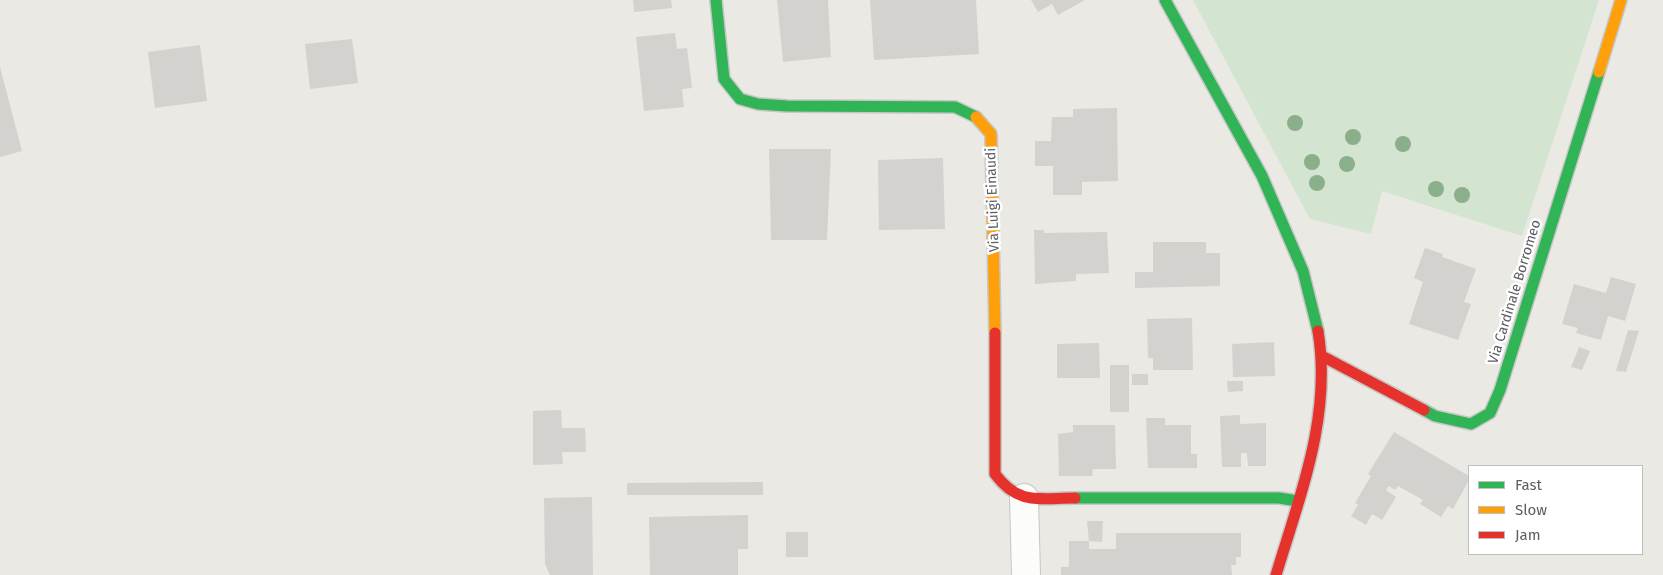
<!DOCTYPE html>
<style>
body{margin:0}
#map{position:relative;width:1663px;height:575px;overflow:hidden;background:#eae9e4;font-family:"Fira Sans",sans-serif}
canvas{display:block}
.legend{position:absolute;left:1468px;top:465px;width:175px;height:90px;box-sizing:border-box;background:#fff;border:1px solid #bdbec0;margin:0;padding:6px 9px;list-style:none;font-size:15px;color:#5a5d61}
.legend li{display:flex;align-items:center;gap:10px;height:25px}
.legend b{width:25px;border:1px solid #bdbec0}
</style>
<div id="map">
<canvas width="1663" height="575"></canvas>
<ul class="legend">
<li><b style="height:6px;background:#30b455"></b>Fast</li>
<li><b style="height:6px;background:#ff9f0a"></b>Slow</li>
<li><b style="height:6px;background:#e5322d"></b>Jam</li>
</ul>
</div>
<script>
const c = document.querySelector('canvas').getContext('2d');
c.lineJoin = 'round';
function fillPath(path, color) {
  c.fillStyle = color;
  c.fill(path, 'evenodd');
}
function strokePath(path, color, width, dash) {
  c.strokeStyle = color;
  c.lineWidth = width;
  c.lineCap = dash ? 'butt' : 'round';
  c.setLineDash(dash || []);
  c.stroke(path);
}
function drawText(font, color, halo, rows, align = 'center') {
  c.font = font + ' "Fira Sans",sans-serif';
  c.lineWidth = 5;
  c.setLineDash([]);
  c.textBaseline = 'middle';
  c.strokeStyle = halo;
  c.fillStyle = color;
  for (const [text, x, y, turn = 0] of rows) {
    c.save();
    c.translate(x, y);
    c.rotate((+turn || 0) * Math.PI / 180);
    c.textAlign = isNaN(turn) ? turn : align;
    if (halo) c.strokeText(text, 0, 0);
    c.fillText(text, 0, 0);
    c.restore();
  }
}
fillPath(new Path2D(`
 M1193,0H1599L1522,236L1382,191L1371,234L1310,219Z`), '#d3e5d1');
fillPath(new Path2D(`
 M633,0H671L672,8L634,12Z
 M777,0H828L831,57L783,62Z
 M870,0H976L979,54L874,60Z
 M1031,0H1085L1058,15L1052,4L1038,12Z
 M675,33L677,49L687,48L692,88L682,89L684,107L644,111L636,37Z
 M352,39L358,83L310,89L305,44Z
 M200,45L207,101L155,108L148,52Z
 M0,67L22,151L0,157Z
 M1117,108L1118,181L1082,182V195H1053V166H1035V141H1051L1052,117H1073V109Z
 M769,149H831L827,240H771Z
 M943,158L945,229L879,230L878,160Z
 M1034,230H1044V233L1107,232L1109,273L1076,274V281L1035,284Z
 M1153,242H1206V253H1220V286L1135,288V272H1153Z
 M1425,248L1443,254L1442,257L1476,269L1464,302L1471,304L1458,340L1409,324L1423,282L1414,278Z
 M1611,277L1636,284L1625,321L1608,316L1601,340L1576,333L1578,328L1562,324L1574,284L1606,293Z
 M1192,318L1193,370H1153V358H1148L1147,319Z
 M1628,330L1639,331L1626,372L1616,371Z
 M1274,342L1275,376L1233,377L1232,344Z
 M1099,343L1100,378H1057V344Z
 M1579,347L1590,351L1582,370L1571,367Z
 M1110,365H1129V412H1110Z
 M1132,374H1148V385H1132Z
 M1227,381H1243V391L1228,392Z
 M561,410L562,428H585L586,452H562L563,464L533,465V411Z
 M1240,415V424L1266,423V466H1248L1247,453H1241V467H1222L1220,416Z
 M1146,418H1165V425H1191V454H1197V468H1148Z
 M1073,425H1115L1116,469H1093L1092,476H1059L1058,434L1073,432Z
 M1394,432L1469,476V480L1453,509L1448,506L1441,517L1420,504L1423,500L1398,486L1395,490L1389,486L1386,490L1396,497L1382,520L1372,514L1366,525L1351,516L1358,505L1355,503L1371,476L1368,474Z
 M763,482V495H627V483Z
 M592,497L593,575H550L545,564L544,498Z
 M748,515V549H738V575H650L649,517Z
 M1087,521H1103L1102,542L1089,541Z
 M786,532H808V557H786Z
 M1116,533H1241V557H1236V565H1231L1232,575H1061V567H1069V541H1089V549H1116Z`), '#d3d2cf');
const street = new Path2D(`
 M1024,498L1026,575`);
const fast = new Path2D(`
 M716,0L724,79L740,99L758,104L787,106L955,107L976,117
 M1165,0L1262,176L1303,271L1318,331
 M1424,410L1435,416L1471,424L1490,413L1500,390L1599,72
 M1075,498H1279L1298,501`);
const slow = new Path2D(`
 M1599,72L1621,0
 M976,117L991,134L995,333`);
const jam = new Path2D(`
 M995,333V474C1019,506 1039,498 1075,498
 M1322,356L1424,410
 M1276,575C1300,495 1332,416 1318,331`);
strokePath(street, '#c6c7c6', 30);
strokePath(fast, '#c6c7c6', 14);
strokePath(slow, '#c6c7c6', 14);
strokePath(jam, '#c6c7c6', 14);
strokePath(street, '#fcfcfb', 28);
strokePath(fast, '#30b455', 11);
strokePath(slow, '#ff9f0a', 11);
strokePath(jam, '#e5322d', 11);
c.fillStyle = '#8aaf8a';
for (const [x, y] of [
 [1295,123],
 [1353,137],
 [1403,144],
 [1312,162],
 [1347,164],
 [1317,183],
 [1436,189],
 [1462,195]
]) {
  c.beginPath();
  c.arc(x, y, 8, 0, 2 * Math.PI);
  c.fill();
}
drawText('14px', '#5a5d61', '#fff', [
 ["Via Luigi Einaudi",993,200,-92],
 ["Via Cardinale Borromeo",1515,292,-73]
]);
</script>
